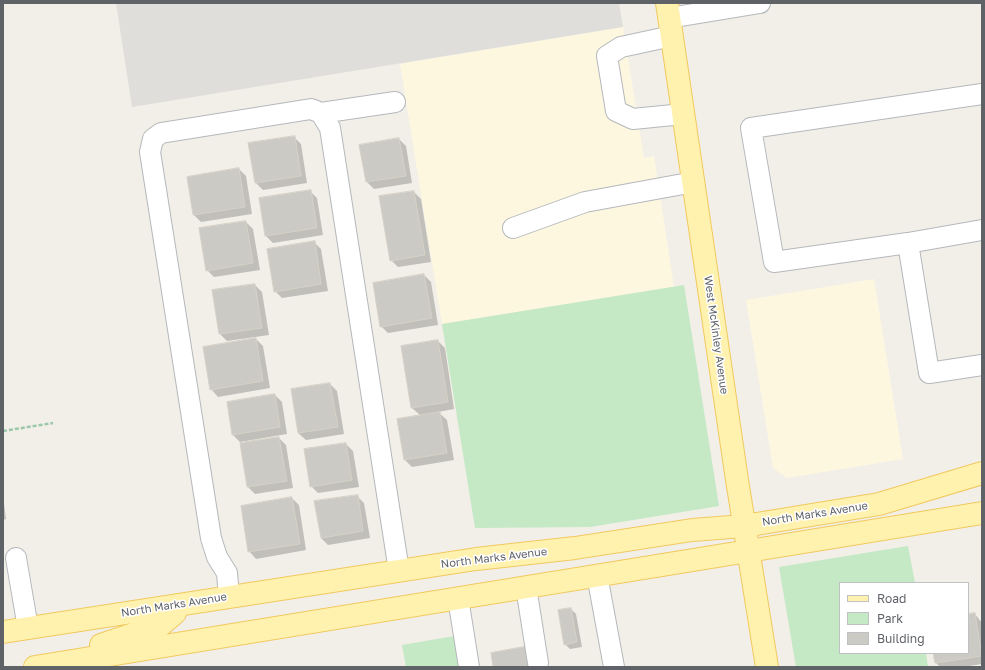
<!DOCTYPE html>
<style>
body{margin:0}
#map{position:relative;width:985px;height:670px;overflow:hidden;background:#f1efe8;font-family:"Golos Text",sans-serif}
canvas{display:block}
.frame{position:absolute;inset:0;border:4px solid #5f6368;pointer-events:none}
.legend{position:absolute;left:839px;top:582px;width:130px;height:72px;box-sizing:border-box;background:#fff;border:1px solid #bfc1c3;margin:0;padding:5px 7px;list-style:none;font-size:12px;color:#5f6368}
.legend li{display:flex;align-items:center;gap:8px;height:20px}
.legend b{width:20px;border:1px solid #bfc1c3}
</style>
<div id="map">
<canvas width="985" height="670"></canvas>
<div class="frame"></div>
<ul class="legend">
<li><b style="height:5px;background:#fff2af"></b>Road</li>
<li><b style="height:11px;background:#c5e8c5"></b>Park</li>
<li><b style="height:11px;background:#cccac5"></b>Building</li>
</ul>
</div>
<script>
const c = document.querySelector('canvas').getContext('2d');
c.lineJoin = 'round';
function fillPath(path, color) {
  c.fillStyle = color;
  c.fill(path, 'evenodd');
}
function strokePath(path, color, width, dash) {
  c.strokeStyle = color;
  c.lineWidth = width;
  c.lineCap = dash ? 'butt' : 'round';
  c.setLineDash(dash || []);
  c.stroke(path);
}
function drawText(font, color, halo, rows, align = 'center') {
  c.font = font + ' "Golos Text",sans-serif';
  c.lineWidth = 3;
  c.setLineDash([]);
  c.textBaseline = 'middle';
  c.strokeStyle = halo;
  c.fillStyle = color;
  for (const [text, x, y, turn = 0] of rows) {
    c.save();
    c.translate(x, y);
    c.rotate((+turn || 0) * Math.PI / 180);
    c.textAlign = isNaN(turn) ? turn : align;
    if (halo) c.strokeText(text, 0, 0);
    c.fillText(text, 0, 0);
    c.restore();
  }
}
fillPath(new Path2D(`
 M623,27L644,158L654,156L674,287L442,324L400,64Z
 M874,279L903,459L787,478L773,468L746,300Z`), '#fef7e0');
fillPath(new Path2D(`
 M116,3H619L623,27L132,107Z`), '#e0deda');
fillPath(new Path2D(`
 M684,285L719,506L590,527L475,528L442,324Z
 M908,546L915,583H840V653H926L928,667H796L779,567Z
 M472,633L478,667H406L402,645Z`), '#c5e8c5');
fillPath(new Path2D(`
 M294,137L301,144L307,183L263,190L256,183Z
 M399,139L406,146L412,183L374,189L367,182Z
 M239,169L246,176L252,214L201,222L194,215L188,177Z
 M310,191L317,198L323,235L273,243L266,236Z
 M414,192L421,199L431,262L398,267L391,260Z
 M246,222L253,229L260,270L214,277L207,270Z
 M314,242L321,249L328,291L282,298L275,291Z
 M424,275L431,282L438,325L388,333L381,326Z
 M255,285L262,292L269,335L227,341L220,334L213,291Z
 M256,339L263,346L270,388L218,397L211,389Z
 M438,341L445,348L454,409L438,412L447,420L454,460L412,467L405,460L399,420L421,416L412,408Z
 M330,384L337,391L344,434L306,440L298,433Z
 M275,395L282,402L287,434L240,442L233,435Z
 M279,438L286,445L293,488L255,494L248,487Z
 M346,444L353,451L359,487L318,493L311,486Z
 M3,496L6,519L3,520Z
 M357,496L364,503L370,538L328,545L321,538Z
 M292,498L299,505L306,550L256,559L249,551Z
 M571,609L576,614L582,647L570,649L565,644Z
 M975,614L982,623V664L963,667H940L936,663L934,653H968V615Z`), '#0003');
const building = new Path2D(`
 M295,136L301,176L255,183L248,143Z
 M399,138L406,176L366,182L359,145Z
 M239,168L245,207L193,215L187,177Z
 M311,190L317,228L265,236L259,198Z
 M414,191L425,255L390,261L379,196Z
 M246,221L253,263L206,271L199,228Z
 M315,241L321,284L274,292L267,249Z
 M424,274L432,318L380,327L373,283Z
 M255,284L262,328L219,334L212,290Z
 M256,338L263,381L210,390L203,347Z
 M438,340L448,402L411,408L401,346Z
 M330,383L338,427L298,433L291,389Z
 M275,394L280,427L232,435L227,402Z
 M440,412L447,453L404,460L397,419Z
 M279,437L287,481L247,487L240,443Z
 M346,443L352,480L310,487L304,449Z
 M358,495L363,531L321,538L314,501Z
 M292,497L300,544L248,552L241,506Z
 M571,608L577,642L564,645L558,610Z
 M975,613L982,656L935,663L933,653H968V614Z
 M529,646L535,667H493L491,653Z`);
fillPath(building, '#cccac5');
strokePath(building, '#d6d1c6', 1);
const minor = new Path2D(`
 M669,18L760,3
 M672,36L621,47L607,56L616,111L633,119L683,114
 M982,94L751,128L774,262L908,243L982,230
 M321,113L395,102
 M513,228L585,202L694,182
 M908,243L929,373L982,365
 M16,558L28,628
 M597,575L614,667
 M526,587L538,663
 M229,597L227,573L217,557L211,538L150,152L153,139L161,133L311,109L321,113L330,128L399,571
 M458,598L469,667`);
const major = new Path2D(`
 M667,3L737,480L767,667
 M3,632L476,559L575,548L692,530L744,526L879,504L982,473
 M101,645L161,625L175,613L177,605
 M35,667L982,513`);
strokePath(minor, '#b5b8bc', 22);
strokePath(major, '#f2c960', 24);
strokePath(new Path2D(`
 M3,431L53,423`), '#9cc7a9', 2.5, [4, 2]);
strokePath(minor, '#fff', 20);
strokePath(major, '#fff2af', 22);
drawText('11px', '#5f6368', '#fff', [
 ["West McKinley Avenue",716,335,82],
 ["North Marks Avenue",815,514,-9],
 ["North Marks Avenue",494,558,-7],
 ["North Marks Avenue",174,605,-9]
]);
</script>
